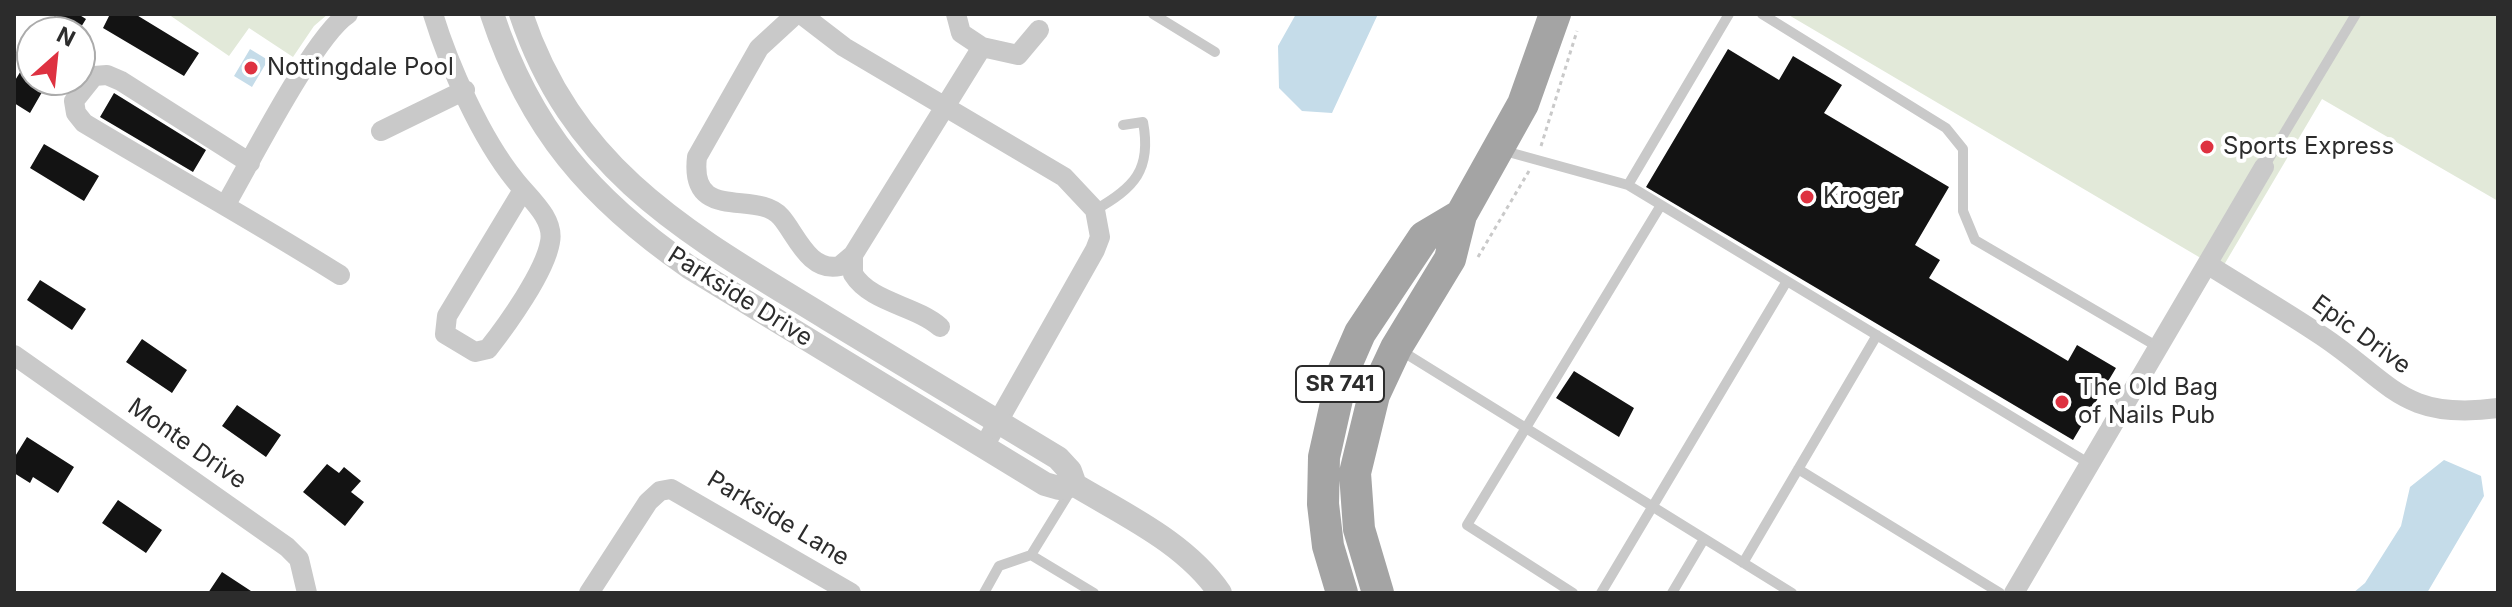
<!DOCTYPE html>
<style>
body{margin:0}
#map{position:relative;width:2512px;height:607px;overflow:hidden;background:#fff;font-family:Inter,sans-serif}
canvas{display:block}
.frame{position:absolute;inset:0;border:16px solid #2c2c2c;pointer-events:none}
.north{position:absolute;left:16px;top:16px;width:80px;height:80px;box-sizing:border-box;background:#fff;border:2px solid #ababab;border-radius:50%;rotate:27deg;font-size:22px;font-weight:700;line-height:32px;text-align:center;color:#2c2c2c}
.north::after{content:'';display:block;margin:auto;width:28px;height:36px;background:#de3241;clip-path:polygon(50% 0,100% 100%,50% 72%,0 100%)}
</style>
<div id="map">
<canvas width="2512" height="607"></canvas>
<div class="frame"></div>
<div class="north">N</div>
</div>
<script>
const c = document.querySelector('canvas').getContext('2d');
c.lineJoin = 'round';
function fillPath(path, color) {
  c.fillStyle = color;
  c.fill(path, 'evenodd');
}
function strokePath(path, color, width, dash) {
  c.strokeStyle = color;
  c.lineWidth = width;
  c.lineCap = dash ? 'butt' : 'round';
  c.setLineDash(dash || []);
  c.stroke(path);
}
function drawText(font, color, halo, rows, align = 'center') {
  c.font = font + ' Inter,sans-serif';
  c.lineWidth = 8;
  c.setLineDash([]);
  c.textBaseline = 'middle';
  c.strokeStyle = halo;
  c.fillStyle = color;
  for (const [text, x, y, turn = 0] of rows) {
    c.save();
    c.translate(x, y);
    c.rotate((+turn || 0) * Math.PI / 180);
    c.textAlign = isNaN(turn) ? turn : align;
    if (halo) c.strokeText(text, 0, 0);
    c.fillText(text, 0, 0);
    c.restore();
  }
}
fillPath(new Path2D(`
 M168,14H328L314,26L293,57L249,28L229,56Z
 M1787,14H2498V201L2322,99L2221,270Z`), '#e2e9d9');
fillPath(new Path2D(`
 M1296,14H1378L1332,113L1302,111L1279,88L1278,46Z
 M250,49L268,60L252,87L234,76Z
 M2444,460L2481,476L2484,496L2427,593H2353L2365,583L2401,526L2410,487Z`), '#c5dce9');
fillPath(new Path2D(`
 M56,14H78L86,19L78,32H45Z
 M110,14H135L199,53L184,76L103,28Z
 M1728,49L1779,80L1793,56L1842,85L1824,113L1949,187L1915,245L1940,260L1929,278L2068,361L2077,345L2116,368L2073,440L1646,187Z
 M32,53V80H49L30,113L14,103V82Z
 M114,93L206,150L193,172L100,117Z
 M44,144L99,176L84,201L30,168Z
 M40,280L86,309L72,330L27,300Z
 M142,339L187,370L172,393L126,362Z
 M1574,371L1634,408L1619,437L1556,398Z
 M237,405L281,435L266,457L222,426Z
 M27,437L74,467L58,493L33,477L30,483L14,473V458Z
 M327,464L339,473L344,467L361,481L351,492L364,502L345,526L303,492Z
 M118,500L162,530L146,553L102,523Z
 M222,572L254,593H208Z`), '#131313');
strokePath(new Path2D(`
 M1541,146L1577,31
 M1478,257L1529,171`), '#c9c9c9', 3, [4, 4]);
strokePath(new Path2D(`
 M1153,14L1215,52
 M1762,14L1946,128L1963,149V211L1975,240L2158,347
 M1501,150L1628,185L2090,464
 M2264,167L2356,14
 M1628,185L1729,14
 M1095,210C1134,188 1152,170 1143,122L1123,125
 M1400,350L1792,593
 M1798,469L2000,593
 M1031,555L1094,593
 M1743,563L1877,335
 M984,593L999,566L1031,555L1071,490
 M1573,593L1467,525L1661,205
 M1601,593L1787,281
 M1672,593L1704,539`), '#c9c9c9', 10);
strokePath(new Path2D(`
 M433,14C449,66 481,138 515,180C528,197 555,218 550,242C545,272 507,325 488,349L475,352L445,334L447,316L523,190
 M796,14L759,48L697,157C689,224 757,189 781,217C796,234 809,273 840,266L853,255
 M801,14L844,47L1064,177L1095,210L1100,237L1095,250L983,448
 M956,14L961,33L982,47L1018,55L1039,30
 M381,131L465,90
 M250,163L121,81L107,75L94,76L74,101L76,113L84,123C169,174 256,222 340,275
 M226,204C250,163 314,36 348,14
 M2207,264C2245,288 2285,311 2322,336C2391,382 2402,421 2498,408
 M940,327C915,305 871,303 853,274V255L982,47
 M14,355L287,547L299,559L307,593
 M589,593L648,502L660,491L671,489L851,593
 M2014,593L2264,167`), '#c9c9c9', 20);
strokePath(new Path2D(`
 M492,14C530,129 591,199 689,267L1045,484L1059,488L1075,485
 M521,14C575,175 693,236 828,319C905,365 981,412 1058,458L1070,471L1075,485C1125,515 1186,543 1220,593`), '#c9c9c9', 24);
strokePath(new Path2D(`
 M1342,593L1328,546L1323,504L1324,457L1343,372L1360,333L1424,237L1461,215
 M1378,593L1359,529L1355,473L1374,395L1396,348L1450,259L1461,215L1523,104L1555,14`), '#a4a4a4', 32);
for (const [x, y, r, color] of [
 [251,68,8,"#de3241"],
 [2207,147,8,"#de3241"],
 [1807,197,8,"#de3241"],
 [2062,402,8,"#de3241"]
]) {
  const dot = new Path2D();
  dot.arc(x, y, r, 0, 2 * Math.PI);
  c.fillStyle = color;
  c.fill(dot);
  strokePath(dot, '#fff', 3);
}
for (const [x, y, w] of [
 [1340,384,88]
]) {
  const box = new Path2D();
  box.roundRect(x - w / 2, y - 18, w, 36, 6);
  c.fillStyle = '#fff';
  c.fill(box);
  strokePath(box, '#2c2c2c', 2);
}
drawText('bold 22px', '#2c2c2c', null, [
 ["SR 741",1340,384]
]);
drawText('24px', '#2c2c2c', '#fff', [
 ["Nottingdale Pool",267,68],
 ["Sports Express",2223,147],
 ["Kroger",1823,197],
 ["The Old Bag",2078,388],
 ["of Nails Pub",2078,416]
], 'left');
drawText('24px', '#2c2c2c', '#fff', [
 ["Parkside Drive",740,297,32],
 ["Epic Drive",2361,335,36],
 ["Monte Drive",187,444,35],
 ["Parkside Lane",778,519,31]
]);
</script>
